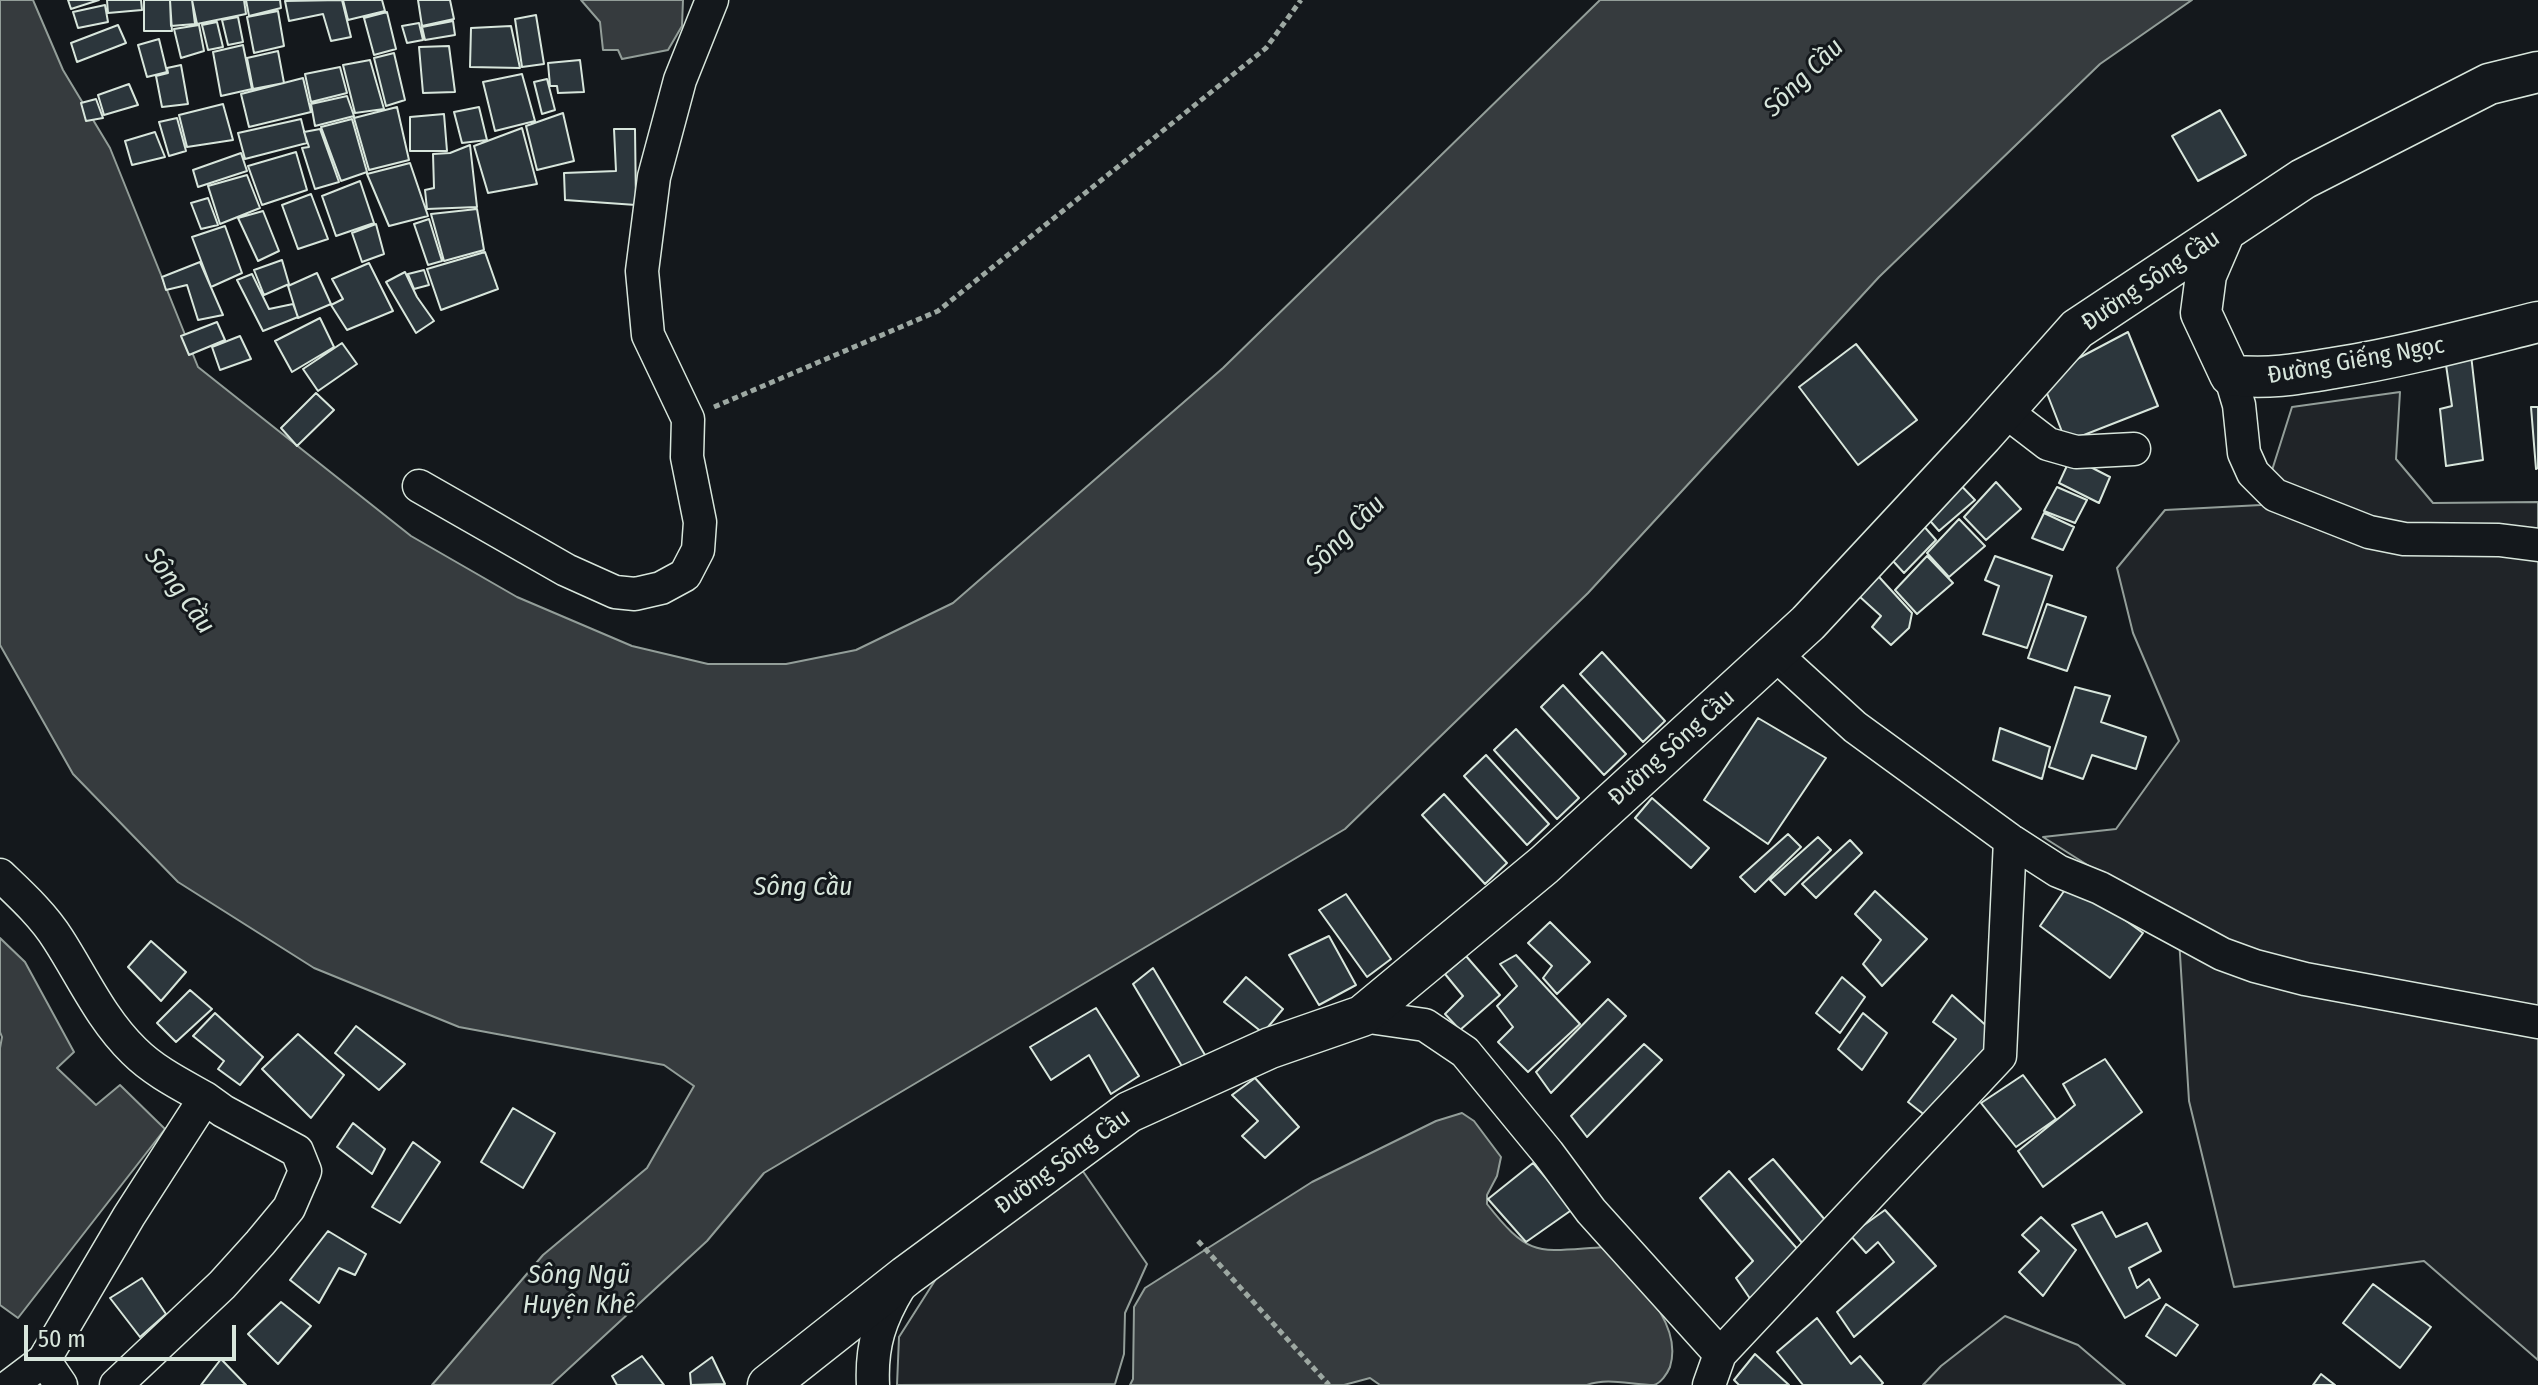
<!DOCTYPE html>
<meta charset="utf-8">
<style>
body{margin:0}
#map{position:relative;width:2538px;height:1385px;overflow:hidden;background:#14181c;font-family:"Fira Sans Condensed",sans-serif}
canvas{display:block}
.scale{position:absolute;left:24px;top:1325px;width:212px;height:36px;box-sizing:border-box;border:4px solid #d8e6dc;border-top:0;padding-left:10px;font-size:24px;line-height:28px;white-space:nowrap;color:#d8e6dc;-webkit-text-stroke:6px #14181c;paint-order:stroke}
</style>
<div id="map">
<canvas width="2538" height="1385"></canvas>
<div class="scale">50 m</div>
</div>
<script>
const c = document.querySelector('canvas').getContext('2d');
c.lineJoin = 'round';
function fillPath(path, color) {
  c.fillStyle = color;
  c.fill(path, 'evenodd');
}
function strokePath(path, color, width, dash) {
  c.strokeStyle = color;
  c.lineWidth = width;
  c.lineCap = dash ? 'butt' : 'round';
  c.setLineDash(dash || []);
  c.stroke(path);
}
function drawText(font, color, halo, rows, align = 'center') {
  c.font = font + ' "Fira Sans Condensed",sans-serif';
  c.lineWidth = 6;
  c.setLineDash([]);
  c.textBaseline = 'middle';
  c.strokeStyle = halo;
  c.fillStyle = color;
  for (const [text, x, y, turn = 0] of rows) {
    c.save();
    c.translate(x, y);
    c.rotate((+turn || 0) * Math.PI / 180);
    c.textAlign = isNaN(turn) ? turn : align;
    if (halo) c.strokeText(text, 0, 0);
    c.fillText(text, 0, 0);
    c.restore();
  }
}
const green = new Path2D(`
 M2400,392L2396,459L2433,503L2538,502V1360L2424,1261L2234,1287L2189,1101L2178,922L2043,837L2116,829L2179,741L2133,633L2117,568L2165,510L2261,505L2292,407Z
 M1080,1167L1147,1264L1125,1313L1124,1354L1115,1384L897,1385L899,1337L941,1271Z
 M2005,1316L2078,1345L2125,1385H1923L1941,1366Z`);
fillPath(green, '#202428');
strokePath(green, '#939e99', 2);
const water = new Path2D(`
 M0,0H33L63,70L110,148L198,367L411,536L517,597L632,646L708,664H786L856,650L953,603L1223,368L1600,0H2192L2100,64L1879,277L1588,593L1345,829L764,1173L707,1241L551,1385H432L543,1255L647,1168L694,1086L664,1065L459,1027L314,968L178,882L73,774L0,645Z
 M581,0H683L682,26L668,50L622,59L618,50H603L600,22Z
 M0,938L25,962L74,1052L57,1068L96,1105L120,1085L165,1129L18,1318L0,1305V1048L2,1037L0,1032Z
 M1462,1113L1474,1121L1501,1157L1497,1176L1487,1195V1204C1531,1260 1539,1251 1606,1247C1633,1279 1684,1321 1670,1367C1667,1374 1661,1383 1654,1385C1632,1385 1607,1377 1587,1385H1380L1370,1378L1344,1385H1130L1133,1379L1134,1307L1145,1288L1312,1182L1436,1121Z`);
fillPath(water, '#363b3e');
strokePath(water, '#939e99', 2);
const building = new Path2D(`
 M68,0H99L71,9Z
 M107,0H141L142,10L108,13Z
 M144,0H170L172,31H144Z
 M170,0H192L195,24L171,26Z
 M192,0H244L246,14L197,24Z
 M246,0H280L281,8L249,16Z
 M342,0L351,37L331,41L323,14L289,21L285,1Z
 M343,0H382L385,11L348,20Z
 M418,0H450L454,19L422,26Z
 M105,5L108,22L78,28L73,12Z
 M278,11L284,46L254,53L247,17Z
 M387,12L396,49L374,55L364,18Z
 M536,15L544,64L522,67L515,19Z
 M238,17L243,42L228,45L222,20Z
 M453,21L455,35L425,40L422,27Z
 M217,22L223,47L208,50L202,25Z
 M419,23L423,40L407,43L402,26Z
 M118,25L126,43L77,62L71,43Z
 M199,25L204,51L181,58L174,29Z
 M511,26L520,68L470,67L471,28Z
 M159,39L167,72L147,77L138,45Z
 M243,45L252,89L221,96L213,52Z
 M449,46L455,92L423,93L419,47Z
 M278,51L284,83L253,89L247,58Z
 M394,53L405,100L386,106L374,58Z
 M370,60L384,109L355,113L343,65Z
 M580,60L584,92L558,93L557,86H550L548,63Z
 M181,65L188,104L162,107L156,76L168,73L167,68Z
 M340,67L347,93L311,102L305,74Z
 M522,74L535,121L495,131L483,82Z
 M303,78L311,112L249,127L241,94Z
 M547,79L555,110L542,114L534,82Z
 M129,84L138,105L104,115L98,95Z
 M347,96L354,116L315,126L311,104Z
 M96,99L103,118L86,121L81,103Z
 M223,104L233,140L187,147L179,115Z
 M397,107L409,160L369,170L354,118Z
 M479,107L487,140L462,143L454,112Z
 M2220,110L2246,155L2198,181L2172,136Z
 M563,113L574,161L537,170L526,126Z
 M444,114L447,151H410V117Z
 M177,118L186,151L169,156L159,122Z
 M301,119L307,143L245,159L238,133Z
 M352,119L367,172L341,181L321,127Z
 M522,128L537,184L488,193L474,146Z
 M320,129L339,182L315,189L302,148L309,147L304,132Z
 M614,129H635L636,205L565,200L564,173L616,171Z
 M155,132L165,157L132,165L125,141Z
 M470,145L477,207L427,209L425,190L434,188L433,154L450,153Z
 M296,152L307,190L262,205L248,166Z
 M241,153L247,171L198,187L193,170Z
 M410,163L428,216L389,226L367,174Z
 M247,175L260,208L220,224L208,186Z
 M360,181L374,223L336,236L322,196Z
 M311,194L328,239L298,249L282,205Z
 M208,198L218,225L201,229L191,203Z
 M477,209L484,250L444,261L431,214Z
 M263,211L279,251L258,261L238,218Z
 M429,219L442,261L428,265L414,224Z
 M376,224L384,254L362,262L352,233Z
 M225,226L242,273L211,287L192,237Z
 M485,252L498,289L441,310L427,269Z
 M282,260L289,284L264,295L254,270Z
 M200,262L223,315L198,320L187,285L166,290L162,277Z
 M369,263L393,311L347,330L331,305L343,299L332,279Z
 M424,270L429,285L414,289L408,274Z
 M405,272L417,297L434,321L416,333L386,282Z
 M317,273L331,304L298,318L288,286Z
 M252,274L269,309L293,304L298,317L263,331L237,280Z
 M320,318L334,347L292,372L275,341Z
 M217,322L225,340L189,355L181,336Z
 M2128,332L2158,406L2066,442L2041,378Z
 M240,336L251,359L220,370L212,347Z
 M342,343L357,364L318,391L303,369Z
 M1856,344L1917,420L1858,465L1799,387Z
 M2470,346L2483,460L2446,466L2440,409L2452,406L2444,351Z
 M316,393L334,410L297,446L281,428Z
 M2531,407H2538V468L2536,469Z
 M2071,457L2110,477L2099,503L2059,483Z
 M1949,473L1975,500L1939,531L1917,506Z
 M1996,482L2021,509L1986,540L1964,517Z
 M2057,487L2087,500L2075,523L2044,511Z
 M2044,513L2074,527L2063,550L2032,538Z
 M1914,515L1936,540L1904,573L1882,549Z
 M1959,519L1985,546L1949,577L1927,553Z
 M1927,556L1953,583L1917,614L1895,590Z
 M1995,556L2052,576L2027,648L1983,634L1999,586L1985,580Z
 M1869,566L1912,613L1909,628L1891,645L1872,627L1881,616L1849,587Z
 M2047,604L2086,617L2067,671L2028,658Z
 M1602,652L1665,721L1643,742L1580,674Z
 M1563,685L1626,754L1604,775L1541,707Z
 M2075,687L2110,696L2101,722L2146,737L2136,769L2092,755L2083,779L2049,767Z
 M1758,718L1826,758L1768,844L1704,800Z
 M2000,728L2050,747L2042,779L1993,760Z
 M1516,729L1579,798L1557,819L1494,750Z
 M1486,755L1549,824L1527,845L1464,776Z
 M1444,794L1507,863L1485,884L1422,815Z
 M1652,798L1709,848L1691,868L1635,818Z
 M1788,834L1801,847L1755,892L1740,877Z
 M1818,837L1831,850L1785,895L1770,880Z
 M1850,840L1862,853L1816,898L1802,884Z
 M2071,881L2143,933L2110,978L2040,926Z
 M1875,891L1927,939L1882,986L1863,964L1881,940L1855,914Z
 M1346,894L1391,959L1367,977L1319,910Z
 M1550,922L1590,962L1557,994L1543,978L1552,966L1528,943Z
 M1329,936L1356,985L1319,1005L1289,955Z
 M151,941L186,972L161,1001L128,967Z
 M1516,955L1580,1024L1528,1072L1498,1042L1513,1027L1497,1006L1517,986L1500,964Z
 M1466,956L1500,995L1460,1030L1445,1014L1463,996L1445,974Z
 M1153,968L1205,1055L1183,1068L1133,984Z
 M1246,977L1283,1009L1263,1033L1224,1002Z
 M1842,977L1865,997L1840,1033L1816,1013Z
 M190,990L212,1009L176,1042L157,1023Z
 M1952,995L2000,1038L1931,1120L1908,1102L1956,1039L1933,1022Z
 M1608,999L1626,1016L1551,1093L1536,1072Z
 M1096,1008L1139,1076L1111,1094L1089,1055L1051,1080L1030,1047Z
 M215,1013L263,1057L240,1085L218,1069L224,1061L193,1036Z
 M1863,1013L1887,1033L1862,1070L1838,1049Z
 M356,1026L405,1064L379,1090L335,1053Z
 M298,1034L344,1075L311,1118L262,1069Z
 M1644,1044L1662,1060L1587,1137L1571,1116Z
 M2105,1059L2142,1112L2043,1187L2018,1151L2075,1105L2063,1084Z
 M2023,1075L2056,1119L2016,1147L1981,1103Z
 M1255,1078L1299,1127L1265,1158L1242,1136L1258,1121L1232,1095Z
 M513,1108L555,1133L523,1188L481,1162Z
 M353,1123L385,1149L372,1174L337,1147Z
 M413,1142L440,1162L400,1223L372,1207Z
 M1773,1159L1826,1221L1803,1244L1749,1179Z
 M1533,1163L1573,1209L1526,1242L1488,1199Z
 M1729,1171L1800,1252L1751,1300L1736,1278L1753,1261L1700,1198Z
 M1885,1210L1936,1266L1854,1337L1837,1312L1894,1262L1878,1242L1866,1253L1850,1235Z
 M2102,1212L2116,1237L2147,1223L2161,1251L2129,1268L2137,1288L2149,1279L2160,1298L2125,1318L2072,1225Z
 M2041,1217L2076,1250L2043,1296L2019,1272L2039,1251L2022,1235Z
 M328,1231L366,1254L355,1275L339,1268L319,1303L290,1280Z
 M142,1278L166,1314L140,1337L110,1298Z
 M2373,1284L2431,1327L2400,1368L2343,1323Z
 M281,1302L311,1326L278,1364L248,1334Z
 M2166,1304L2198,1325L2176,1356L2146,1336Z
 M1817,1318L1851,1364L1860,1356L1883,1383L1881,1385H1803L1777,1352Z
 M1755,1354L1789,1385H1739L1734,1380Z
 M642,1356L664,1385H617L612,1376Z
 M712,1357L725,1384L691,1385L690,1373Z
 M221,1359L246,1385H201Z
 M2321,1374L2335,1385H2313Z`);
fillPath(building, '#2c363c');
strokePath(building, '#d8e6dc', 2);
const minor = new Path2D(`
 M2230,375L2239,405L2244,453L2253,473L2275,495L2369,532L2404,539L2499,540L2538,545
 M2005,411L2048,444L2076,452L2134,449
 M419,486L566,570L615,592L635,594L661,588L685,575L698,550L700,522L687,457L688,419L648,335L642,271L654,177L680,80L712,0
 M1775,654L1855,727L2010,840L2058,871L2100,888L2222,954L2255,966L2305,979L2538,1022
 M0,875C21,895 43,915 58,939C82,976 101,1019 134,1051C154,1071 180,1084 205,1098L129,1216L44,1360L61,1385
 M1362,1016L1425,1025L1465,1052L1548,1153L1591,1211L1720,1354L1709,1385
 M1720,1354L2000,1056L2010,840
 M11,1385L44,1360
 M116,1385L222,1285L260,1243L289,1208L305,1171L297,1151L223,1111L205,1098
 M873,1385C871,1345 880,1319 900,1286`);
const major = new Path2D(`
 M2225,231L2206,275L2201,313L2230,375C2266,380 2299,374 2334,368C2403,357 2470,339 2538,322
 M768,1385L906,1276L1129,1112L1270,1048L1362,1016L1544,865L1808,623L1982,436L2077,329L2303,179L2489,84L2538,72`);
strokePath(minor, '#d8e6dc', 35);
strokePath(major, '#d8e6dc', 43);
strokePath(new Path2D(`
 M714,407L938,311L1266,48L1301,0
 M1198,1241L1329,1385`), '#9da8a2', 5, [6, 4]);
strokePath(minor, '#14181c', 32);
strokePath(major, '#14181c', 40);
drawText('24px', '#d8e6dc', '#14181c', [
 ["Đường Sông Cầu",2151,281,-34],
 ["Đường Giếng Ngọc",2356,361,-10],
 ["Đường Sông Cầu",1672,748,-42],
 ["Đường Sông Cầu",1063,1162,-36]
]);
drawText('italic 26px', '#d8e6dc', '#14181c', [
 ["Sông Cầu",1804,78,-44],
 ["Sông Cầu",1346,535,-45],
 ["Sông Cầu",179,591,54],
 ["Sông Cầu",803,888],
 ["Sông Ngũ",579,1276],
 ["Huyện Khê",579,1306]
]);
</script>
